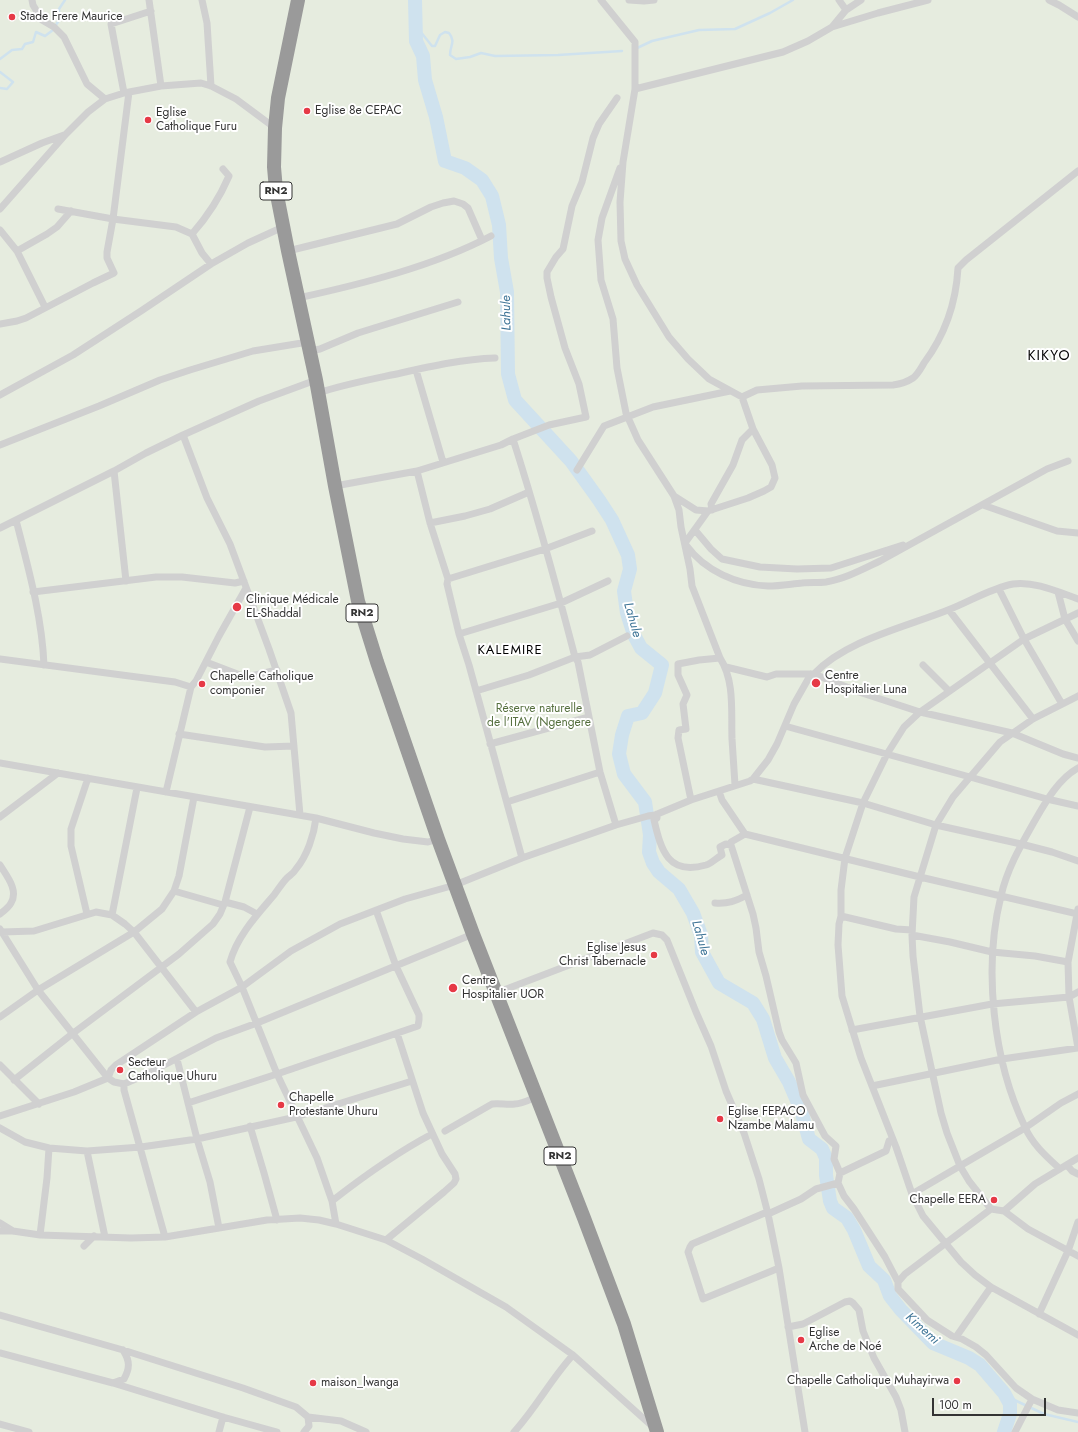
<!DOCTYPE html>
<meta charset="utf-8">
<style>
body{margin:0}
#map{position:relative;width:1078px;height:1432px;overflow:hidden;background:#fff;font-family:Jost,sans-serif}
canvas{display:block}
.scale{position:absolute;left:932px;top:1398px;width:114px;height:18px;box-sizing:border-box;border:2px solid #333;border-top:0;padding-left:5px;font-size:12px;line-height:14px;white-space:nowrap;color:#333;-webkit-text-stroke:3px #fff;paint-order:stroke}
</style>
<div id="map">
<canvas width="1078" height="1432"></canvas>
<div class="scale">100 m</div>
</div>
<script>
const c = document.querySelector('canvas').getContext('2d');
c.lineJoin = 'round';
function fillPath(path, color) {
  c.fillStyle = color;
  c.fill(path, 'evenodd');
}
function strokePath(path, color, width, dash) {
  c.strokeStyle = color;
  c.lineWidth = width;
  c.lineCap = dash ? 'butt' : 'round';
  c.setLineDash(dash || []);
  c.stroke(path);
}
function drawText(font, color, halo, rows, align = 'center') {
  c.font = font + ' Jost,sans-serif';
  c.lineWidth = 4;
  c.setLineDash([]);
  c.textBaseline = 'middle';
  c.strokeStyle = halo;
  c.fillStyle = color;
  for (const [text, x, y, turn = 0] of rows) {
    c.save();
    c.translate(x, y);
    c.rotate((+turn || 0) * Math.PI / 180);
    c.textAlign = isNaN(turn) ? turn : align;
    if (halo) c.strokeText(text, 0, 0);
    c.fillText(text, 0, 0);
    c.restore();
  }
}
fillPath(new Path2D(`
 M0,0H1078V1432H0Z`), '#e6ecdf');
strokePath(new Path2D(`
 M416,29L420,31L432,46H435L440,35L445,32L449,33C456,42 450,45 450,55L456,59L470,57L481,53L495,56L558,55L622,51
 M635,49L652,41L699,30L735,29L770,13L793,0
 M0,59L12,50L22,49L25,44L33,42L36,32L45,36L53,30L59,20V9L65,0
 M0,72L13,82L7,89L0,88
 M1006,1396L1044,1414L1078,1422`), '#cfe2ee', 2.5);
strokePath(new Path2D(`
 M415,0L416,41L423,56L425,80L436,117L445,161L465,168L482,180L492,196L499,225L501,258L507,292L508,374L515,400L571,461L599,500L612,520L628,555L630,569L624,591L627,613L634,635L641,648L662,665L655,693L642,713L628,716L622,735L619,754L624,774L645,802L650,835L649,852L653,863L659,872L679,889L693,913L701,935L702,952L719,983L753,1003L763,1019L775,1058L789,1082L801,1110L809,1139L822,1149L826,1158V1175L830,1201L833,1208L847,1218L854,1230L869,1266L884,1280L890,1296L901,1310L933,1343L969,1358L980,1365L1004,1393L1010,1404V1414L1004,1432`), '#cfe2ee', 14);
strokePath(new Path2D(`
 M32,0L33,5L42,20L54,27L64,37L87,84L105,99
 M149,0L161,86
 M202,0L207,23L211,86
 M601,0L635,42V89L623,162L620,202L621,241L625,259L637,285L669,337L688,359L709,379L742,397L757,390L802,386L893,385C901,384 907,382 913,378C918,374 921,368 924,363C945,335 956,303 958,268L966,260L1078,171
 M629,0L644,1L654,0
 M839,0L846,10
 M1049,0L1059,5L1078,17
 M832,27L846,10L861,0
 M635,89L783,52L808,41L832,27L878,13L928,0
 M124,93L111,24L151,11
 M0,162L42,143L64,135
 M620,168L602,218L598,240L601,280L613,319L617,368L626,413L638,440L674,496L679,510L681,527L690,569L692,586L720,658C735,681 731,713 732,739C733,755 734,770 735,785
 M0,209L66,134L88,112L105,99L124,93L161,86L201,83L211,86L236,99L275,128
 M58,209L113,219L176,227L192,234L202,253L211,264
 M0,230L17,251L45,307
 M192,234C207,217 220,197 229,176L223,169
 M17,251L47,234L57,227L71,211
 M288,251L397,224L431,207L443,203L454,201L463,204L468,208L482,240
 M298,298C362,284 434,266 491,236
 M0,324L17,321L26,318L93,283L114,273L107,258V252L113,219L129,92
 M310,351L320,349L358,333L458,302
 M416,370L443,462
 M318,393C345,384 373,379 401,373C432,366 463,359 495,358
 M0,395L73,355L141,311L211,264L248,243L283,227
 M183,435L207,498L230,544L269,649L291,713L300,815
 M513,439L549,425L586,417L579,384L565,348L551,297L547,278V272L556,257L563,249L572,206L582,182L593,138L599,124L617,98
 M0,445L99,406L160,380L190,370L253,351L308,342
 M577,470L604,426L653,407L730,391
 M114,471L126,581
 M417,471L430,523L448,579L447,584L459,634L469,665L522,858
 M335,486L417,471L501,445L513,439C536,511 556,584 575,657L578,662L600,772L616,825
 M674,496L696,510L708,511L748,498L764,491L771,487L775,478L772,465L753,429L742,397
 M983,505L1057,531L1078,533
 M712,510L711,504L733,465L742,440L753,429
 M16,520C28,567 42,616 44,665
 M430,523L465,516L490,509L529,492
 M0,528L114,471L146,453L183,435L259,401L316,380
 M695,530L711,549L722,559L760,567L797,569L831,568L903,545
 M685,543L708,511
 M686,545C705,571 737,585 768,586C779,586 791,584 802,583C810,582 818,583 826,582C845,579 863,569 880,561L1047,469L1068,461
 M448,579L545,549L592,531
 M999,589L1024,639L1062,704
 M33,592L156,577H182L235,583L244,581
 M1058,592L1065,619L1078,641
 M949,610L1033,719
 M1078,613L1024,639L920,712L904,727L887,754L863,803L845,858L841,890V916L839,924L838,945L842,996L861,1058L896,1147L912,1194L923,1216L961,1262L975,1275L991,1287L1078,1335
 M459,634L561,603L608,581
 M0,659L175,682L191,687
 M206,662L240,675L251,676L277,670
 M923,665L949,691
 M726,667L767,677L776,674H814L859,692L920,712L1012,733L1063,754L1078,758
 M814,674C846,640 906,627 948,610C969,602 991,588 1013,584C1035,581 1058,592 1078,599
 M476,691L529,675L575,657L590,655L627,636
 M785,726L970,777L1047,799L1078,806
 M179,734L265,747L294,746
 M490,744L589,717
 M0,763L316,818L374,833L403,839L428,842L438,839
 M753,779L863,803L936,825L1021,844L1052,852L1078,861
 M719,791L722,800L745,834L920,877L1078,914
 M166,792L191,687L196,681L219,636L246,588
 M691,800L678,738L679,730L686,729L683,704L687,695L678,675V664L699,660L720,658
 M507,802L600,772
 M657,814V818L654,820C661,850 668,876 706,865C712,863 716,858 722,855L720,847L726,844L731,845V842L745,834
 M0,817L58,773
 M316,818C314,835 307,856 296,869C294,873 290,875 287,878C282,883 278,890 274,895C257,915 237,936 230,962L242,987L277,1074L317,1158L332,1201L336,1224
 M731,845L753,914L756,928L759,952L766,976L779,1032L782,1040L796,1063L803,1095L825,1136L836,1146L834,1159L840,1173L838,1183L844,1196L854,1209L885,1257L898,1282V1289L927,1320L952,1336L962,1339L976,1347L986,1355L1016,1388L1032,1399L1058,1410L1078,1413
 M0,865C6,875 19,890 11,903C9,907 4,911 0,914
 M174,891L223,905
 M225,902L244,907L257,914
 M715,903C728,904 736,901 747,895
 M1078,909L1068,962L1069,997L1078,1048
 M87,914L71,846V829L88,778
 M112,915L137,788
 M841,916L896,929L912,930
 M0,929L38,990L108,1078L114,1082L124,1084V1090L165,1237
 M2,932L34,931L96,912L112,915L125,924L134,932L196,1012
 M912,935L950,942L992,952L1035,956L1068,962
 M496,993L653,933L662,935L667,940L696,1012L711,1046L726,1091L744,1133L759,1179L768,1214L779,1268L805,1432
 M0,1017L38,990L134,932L162,909L174,891L179,876L194,797
 M852,1030L992,1004L1069,997L1078,992
 M177,1059L197,1139L210,1182L219,1228
 M0,1065L39,1104
 M14,1080L72,1034L179,954L213,924L220,914L225,902L250,807
 M124,1084L147,1074L216,1038L257,1023L473,934
 M872,1086L1002,1059L1078,1048
 M188,1103L277,1074L418,1026L419,1020V1015L396,966L376,910
 M0,1116L74,1092L108,1078L111,1070L116,1065L196,1012L242,987L291,951L340,924L405,899L455,885L522,858L616,825L648,816L655,815L691,800L750,781L753,779L768,760L777,744L794,704L811,674
 M250,1126L264,1173L277,1220
 M0,1128L25,1142L49,1148L87,1151L141,1147L197,1139L296,1117L412,1081
 M445,1131L492,1104C500,1103 507,1105 515,1104C522,1104 529,1100 536,1097
 M87,1151L105,1237
 M1067,1165L1072,1171L1078,1174
 M1060,1169C1047,1157 1032,1144 1025,1127C993,1061 983,968 1001,896C1007,869 1021,845 1034,822C1045,803 1058,779 1078,768
 M840,1173L886,1151L889,1141L893,1140
 M912,1194L1025,1128L1061,1103L1078,1094
 M332,1201C364,1176 396,1153 432,1134
 M991,1209L969,1181L960,1166L947,1133L941,1113L920,1016L913,956L912,935L914,897L936,825L953,797L1000,742L1033,719L1078,696
 M1004,1211L1035,1184L1078,1158
 M767,1212L692,1244L690,1247L688,1252L703,1299L779,1268
 M768,1214L801,1199L816,1189L838,1183
 M0,1223L13,1231
 M0,1231H13L40,1235L131,1238L165,1237L267,1220L300,1218L319,1220L336,1224L386,1240L422,1259L506,1307L573,1355L653,1427
 M40,1235L47,1178L49,1148
 M386,1240L444,1192L454,1183L456,1179L455,1174L442,1154L423,1113L397,1033
 M84,1246L94,1236
 M898,1282L905,1274L991,1209L1004,1211L1028,1229L1078,1256
 M1039,1314L1068,1251L1078,1222
 M0,1315L123,1350L243,1388L296,1407L308,1417L309,1426L304,1432
 M788,1327L803,1324L845,1302L850,1301L853,1303L859,1310L863,1331L874,1358L896,1397L901,1410L905,1432
 M956,1337L991,1287
 M0,1353L113,1383L223,1417L277,1432
 M113,1383L124,1379C130,1368 130,1361 123,1350
 M308,1417L341,1421L366,1432
 M0,1424L29,1432
 M219,1432L223,1417
 M514,1432C536,1408 551,1379 573,1355
 M1015,1432L1032,1399`), '#d0d0d0', 7);
strokePath(new Path2D(`
 M298,0L278,98L275,128L274,167L276,190L288,251L316,380L335,486L358,601L377,662L438,839L473,934L584,1218L624,1324L657,1432`), '#9a9a9a', 14);
for (const [x, y, r, color] of [
 [12,17,4,"#e63946"],
 [307,111,4,"#e63946"],
 [148,120,4,"#e63946"],
 [237,607,5,"#e63946"],
 [816,683,5,"#e63946"],
 [202,684,4,"#e63946"],
 [654,955,4,"#e63946"],
 [453,988,5,"#e63946"],
 [120,1070,4,"#e63946"],
 [281,1105,4,"#e63946"],
 [720,1119,4,"#e63946"],
 [994,1200,4,"#e63946"],
 [801,1340,4,"#e63946"],
 [957,1381,4,"#e63946"],
 [313,1383,4,"#e63946"]
]) {
  const dot = new Path2D();
  dot.arc(x, y, r, 0, 2 * Math.PI);
  c.fillStyle = color;
  c.fill(dot);
  strokePath(dot, '#fff', 1.5);
}
for (const [x, y, w] of [
 [276,191,32],
 [362,613,32],
 [560,1156,32]
]) {
  const box = new Path2D();
  box.roundRect(x - w / 2, y - 9, w, 18, 3);
  c.fillStyle = '#fff';
  c.fill(box);
  strokePath(box, '#333', 1);
}
drawText('bold 11px', '#333', null, [
 ["RN2",276,191],
 ["RN2",362,613],
 ["RN2",560,1156]
]);
drawText('12px', '#333', '#fff', [
 ["Stade Frere Maurice",20,17],
 ["Eglise 8e CEPAC",315,111],
 ["Eglise",156,113],
 ["Catholique Furu",156,127],
 ["Clinique Médicale",246,600],
 ["EL-Shaddal",246,614],
 ["Centre",825,676],
 ["Hospitalier Luna",825,690],
 ["Chapelle Catholique",210,677],
 ["componier",210,691],
 ["Eglise Jesus",646,948,"right"],
 ["Christ Tabernacle",646,962,"right"],
 ["Centre",462,981],
 ["Hospitalier UOR",462,995],
 ["Secteur",128,1063],
 ["Catholique Uhuru",128,1077],
 ["Chapelle",289,1098],
 ["Protestante Uhuru",289,1112],
 ["Eglise FEPACO",728,1112],
 ["Nzambe Malamu",728,1126],
 ["Chapelle EERA",986,1200,"right"],
 ["Eglise",809,1333],
 ["Arche de Noé",809,1347],
 ["Chapelle Catholique Muhayirwa",949,1381,"right"],
 ["maison_lwanga",321,1383]
], 'left');
drawText('12px', '#56703f', '#fff', [
 ["Réserve naturelle",539,709],
 ["de l'ITAV (Ngengere",539,723]
]);
drawText('italic 13px', '#3f7597', '#fff', [
 ["Lahule",507,313,-91],
 ["Lahule",632,620,74],
 ["Lahule",700,938,74],
 ["Kimemi",922,1329,42]
]);
c.letterSpacing = '1px';
drawText('13px', '#000', '#fff', [
 ["KALEMIRE",510,651]
]);
c.letterSpacing = '0px';
c.letterSpacing = '1px';
drawText('14px', '#000', '#fff', [
 ["KIKYO",1049,357]
]);
c.letterSpacing = '0px';
</script>
